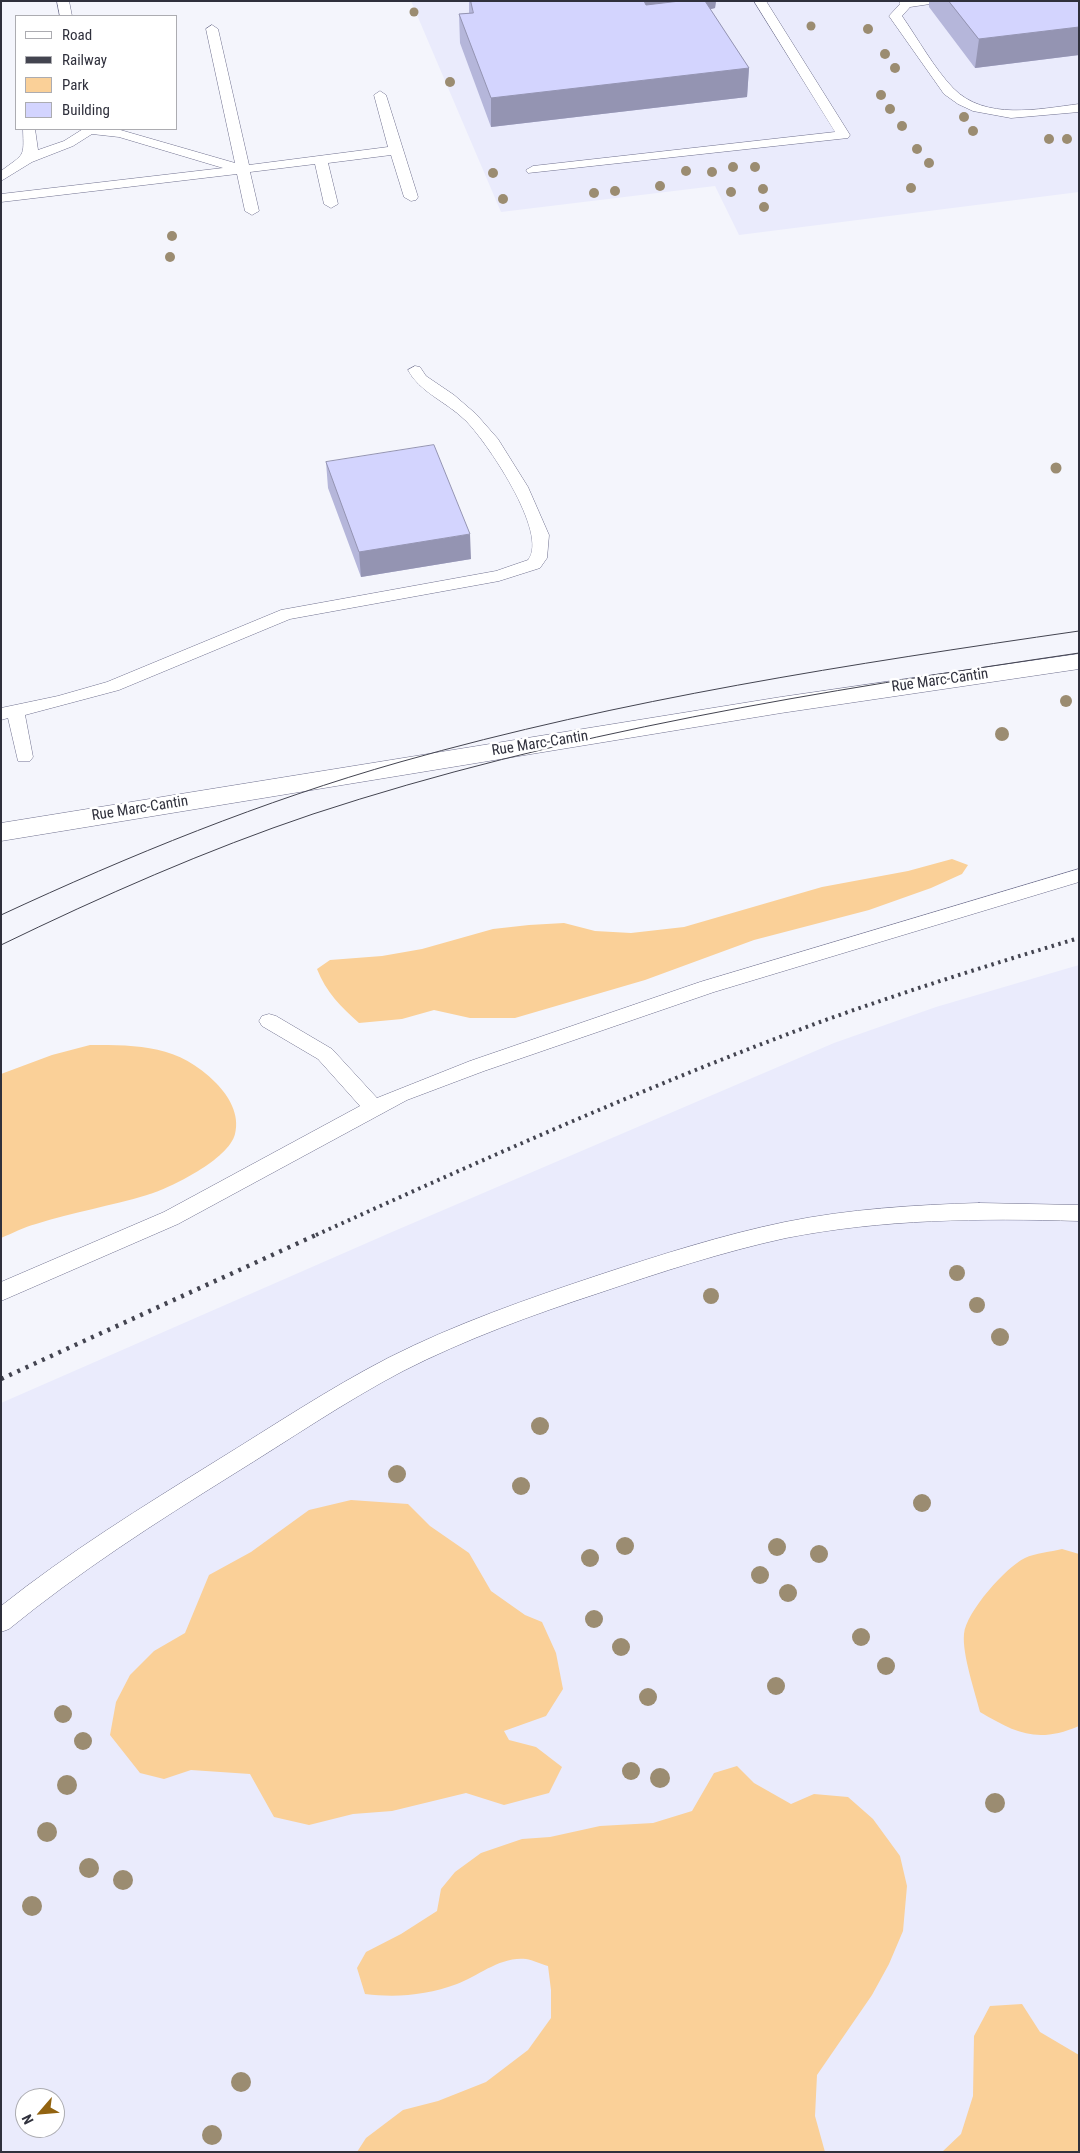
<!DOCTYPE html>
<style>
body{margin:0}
#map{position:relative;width:1080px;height:2153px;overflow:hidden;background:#f4f5fc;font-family:"Roboto Condensed",sans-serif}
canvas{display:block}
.frame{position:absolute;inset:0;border:2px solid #2f303c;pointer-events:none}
.legend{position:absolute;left:15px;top:15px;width:162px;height:115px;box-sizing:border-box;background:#fff;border:1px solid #acacb1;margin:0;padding:6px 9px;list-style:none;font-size:15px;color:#2f303c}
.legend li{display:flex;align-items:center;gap:10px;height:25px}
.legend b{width:25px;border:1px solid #acacb1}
.north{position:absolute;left:15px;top:2088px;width:50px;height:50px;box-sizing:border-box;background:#fff;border:1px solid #acacb1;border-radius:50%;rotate:243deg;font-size:14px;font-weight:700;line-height:20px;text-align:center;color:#2f303c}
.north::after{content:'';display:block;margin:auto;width:18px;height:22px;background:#926310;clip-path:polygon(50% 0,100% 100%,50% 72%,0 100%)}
</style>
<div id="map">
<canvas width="1080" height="2153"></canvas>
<div class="frame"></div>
<ul class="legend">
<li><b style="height:6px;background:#fff"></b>Road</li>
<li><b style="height:6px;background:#434450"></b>Railway</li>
<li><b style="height:14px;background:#fad098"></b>Park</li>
<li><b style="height:14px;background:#d3d4fe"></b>Building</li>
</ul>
<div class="north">N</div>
</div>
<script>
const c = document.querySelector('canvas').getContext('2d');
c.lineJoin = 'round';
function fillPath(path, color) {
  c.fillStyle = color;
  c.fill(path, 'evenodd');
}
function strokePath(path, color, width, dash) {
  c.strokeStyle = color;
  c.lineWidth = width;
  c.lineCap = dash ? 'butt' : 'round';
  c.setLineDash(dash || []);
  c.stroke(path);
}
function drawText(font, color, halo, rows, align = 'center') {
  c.font = font + ' "Roboto Condensed",sans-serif';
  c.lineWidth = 5;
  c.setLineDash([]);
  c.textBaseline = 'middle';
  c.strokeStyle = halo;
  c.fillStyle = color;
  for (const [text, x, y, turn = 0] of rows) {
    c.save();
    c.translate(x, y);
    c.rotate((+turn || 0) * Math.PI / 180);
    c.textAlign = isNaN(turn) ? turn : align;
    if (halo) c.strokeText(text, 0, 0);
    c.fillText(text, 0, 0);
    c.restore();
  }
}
fillPath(new Path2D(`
 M411,1H1079V192L739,235L715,186L501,212Z
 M1079,965V2152H1V1403L392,1232L834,1043L936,1007ZM25,2098H55V2128H25Z`), '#eaebfc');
fillPath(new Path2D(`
 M952,859L968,865L962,874L931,888L869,910L754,940L645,980L515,1018H470L434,1010L402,1019L359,1023C341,1007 326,992 317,969L330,960L382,956L422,949L493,929L529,925L564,923L595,931L631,933L684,927L822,887L908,871Z
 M90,1045C139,1045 179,1045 216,1083C229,1096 240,1115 235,1134C229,1159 171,1188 147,1195C111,1206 73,1212 36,1224C24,1227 13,1233 1,1238V1074L52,1055Z
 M351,1500L408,1504L430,1526L469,1553L491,1591L525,1615L542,1622L556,1653L563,1689L546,1716L504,1731L509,1740L536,1747L562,1767L549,1793L504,1805L466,1793L392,1811L353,1814L309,1825L274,1817L250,1774L191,1770L164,1779L140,1773L110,1735L116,1702L130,1675L154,1651L185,1633L209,1575L251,1552L309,1510Z
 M1062,1549L1079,1554V1726C1037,1744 1016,1733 980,1712C975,1692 962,1654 964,1634C966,1612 1006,1567 1025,1558C1035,1553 1051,1552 1062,1549Z
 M737,1766L754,1783L791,1804L814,1794L848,1797L873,1819L900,1856L907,1886L903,1931L889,1964L872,1995L817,2075L815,2116L825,2152H357L366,2138L403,2110L438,2101L486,2082L528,2050L551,2018V1990L548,1966C541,1964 533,1960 526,1959C501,1956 478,1976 457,1984C427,1995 397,1998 365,1994L357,1968L366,1952L401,1934L437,1911L441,1889L455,1872L481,1853L522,1839L550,1837L600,1826L653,1823L692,1811L714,1773Z
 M1022,2004L1040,2032L1079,2055V2152H942L961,2134L973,2096L974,2036L990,2006Z`), '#fad098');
const service = new Path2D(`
 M57,1H69L72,16H60Z
 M754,1H766L850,135L848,138L528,173L526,170L533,166L835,132Z
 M899,1H932L930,4L910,7L902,16C918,39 934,68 953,88C985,121 1039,109 1079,104V112L1011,118L973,111L958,104L944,94L889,16L900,4Z
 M212,25L218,29L249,165L388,147L374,95L380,91L386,95L418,197L416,200L411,201L404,197L391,155L328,163L338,204L331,208L324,204L315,164L250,172L259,211L252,215L245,211L237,174L1,202V194L223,168L119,137L92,134L73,146L32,162L1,181V171C25,153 24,158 23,129H35L38,150L64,141L83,129H117L235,163L206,29Z
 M415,366L420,367L426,376L454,395L476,414L498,439L528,487L549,535L547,558L540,568L499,581L290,619L119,690L25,715L33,757L30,761H18L8,718L1,720V708L58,696L107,682L281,610L496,571L528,560C550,534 485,439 465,420C447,402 419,392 408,370Z
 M1079,869V882L714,992L484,1071L407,1100L178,1224L1,1301V1282L164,1212L360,1106L318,1059L262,1026L259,1021L262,1016L269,1014L276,1016L332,1049L377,1098L470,1061L700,982Z
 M979,1203L1079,1205V1221C981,1218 882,1219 786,1238C722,1252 661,1272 599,1293C532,1315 466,1339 403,1371C344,1402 289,1440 232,1475C155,1523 80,1571 9,1629L1,1632V1606C69,1552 142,1507 216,1461C273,1426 328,1389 388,1358C455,1324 527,1299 599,1275C660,1255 722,1235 785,1222C849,1209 914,1205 979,1203Z`);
const minor = new Path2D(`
 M1079,654V669L781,713L1,841V823L781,697Z`);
strokePath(service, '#70718f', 1);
strokePath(minor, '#70718f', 1);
fillPath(service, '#fff');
fillPath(minor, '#fff');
strokePath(new Path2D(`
 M1,915C130,855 263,801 400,762C622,699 851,664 1079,631
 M1,945C102,896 206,850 313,814C562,732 821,691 1079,653`), '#434450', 1);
strokePath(new Path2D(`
 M316,1235C482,1160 649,1085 820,1022C906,991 992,964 1079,938`), '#434450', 4, [2.5, 4.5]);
strokePath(new Path2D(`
 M1,1379L318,1234`), '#434450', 4.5, [3, 6]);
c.fillStyle = '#9b8c71';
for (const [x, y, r] of [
 [414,12,4.5],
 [811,26,4.5],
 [868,29,5],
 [885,54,5],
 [895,68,5],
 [450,82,5],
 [881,95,5],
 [890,109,5],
 [964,117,5],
 [902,126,5],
 [973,131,5],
 [1049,139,5],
 [1067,139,5],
 [917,149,5],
 [929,163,5],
 [733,167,5],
 [755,167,5],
 [686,171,5],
 [712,172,5],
 [493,173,5],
 [660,186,5],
 [911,188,5],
 [763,189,5],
 [615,191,5],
 [731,192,5],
 [594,193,5],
 [503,199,5],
 [764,207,5],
 [172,236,5],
 [170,257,5],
 [1056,468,5.5],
 [1066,701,6],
 [1002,734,7],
 [957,1273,8],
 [711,1296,8],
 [977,1305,8],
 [1000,1337,9],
 [540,1426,9],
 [397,1474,9],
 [521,1486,9],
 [922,1503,9],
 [625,1546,9],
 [777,1547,9],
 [819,1554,9],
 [590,1558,9],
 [760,1575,9],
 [788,1593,9],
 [594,1619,9],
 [861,1637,9],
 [621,1647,9],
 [886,1666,9],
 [776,1686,9],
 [648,1697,9],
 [63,1714,9],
 [83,1741,9],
 [631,1771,9],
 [660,1778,10],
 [67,1785,10],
 [995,1803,10],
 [47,1832,10],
 [89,1868,10],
 [123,1880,10],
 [32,1906,10],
 [241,2082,10],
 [212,2135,10]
]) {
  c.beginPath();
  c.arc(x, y, r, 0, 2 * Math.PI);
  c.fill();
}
fillPath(new Path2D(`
 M469,1H716L715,8L710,9L749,68L747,97L491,127L460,43L459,14L469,13Z
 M929,1H1079V55L975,68L929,7Z
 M326,462L471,559L361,577L328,488Z`), '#b5b6da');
fillPath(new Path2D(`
 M643,1H716L715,8L642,27Z
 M1079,27V55L975,68L979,39Z
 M749,68L747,97L491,127V98Z
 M470,534L471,559L361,577L359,552Z`), '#9494b2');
const building = new Path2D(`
 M471,1H644L646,5L680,1H705L749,68L491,98L459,14L473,13Z
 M949,1H1079V27L979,39Z
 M434,445L470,534L359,552L326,462Z`);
fillPath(building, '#d3d4fe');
strokePath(building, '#9494b2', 1);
drawText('15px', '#2f303c', '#fff', [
 ["Rue Marc-Cantin",940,681,-8],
 ["Rue Marc-Cantin",540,744,-9],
 ["Rue Marc-Cantin",140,809,-9]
]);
</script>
